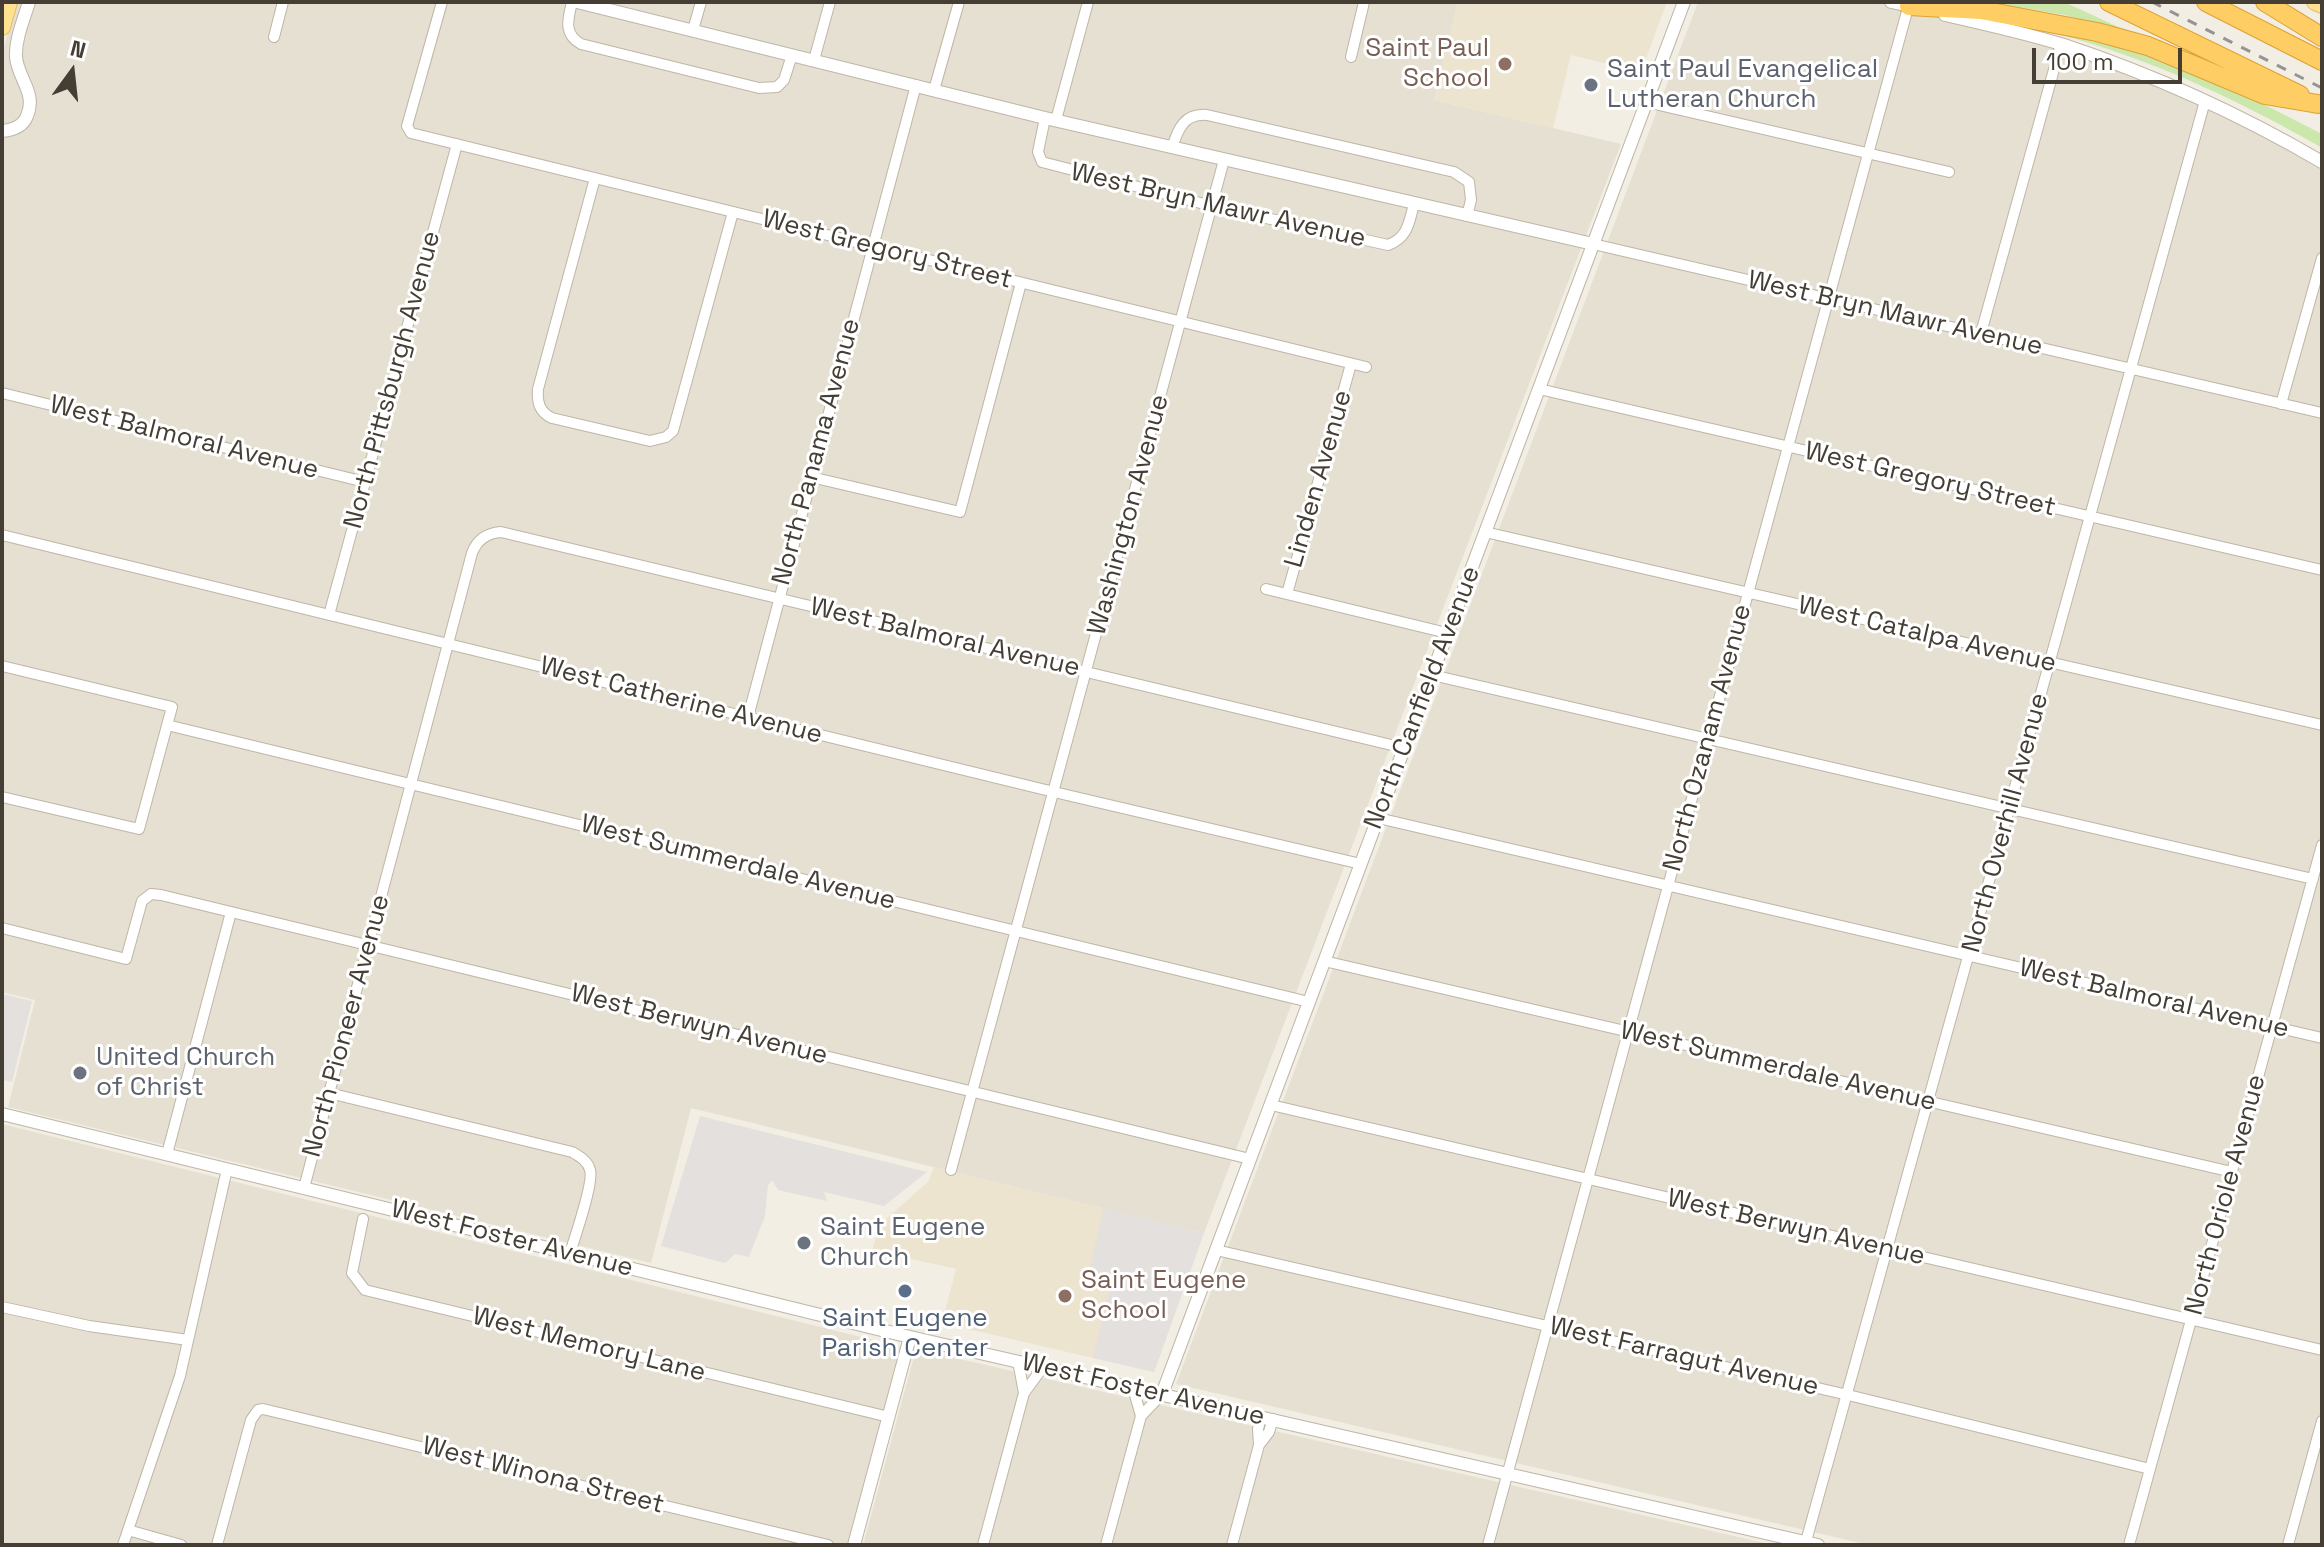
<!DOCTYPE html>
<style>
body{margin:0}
#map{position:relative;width:2324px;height:1547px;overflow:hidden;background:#f2eee4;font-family:"Space Grotesk",sans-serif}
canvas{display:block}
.frame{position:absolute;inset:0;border:4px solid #443e34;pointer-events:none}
.north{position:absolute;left:32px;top:32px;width:80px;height:80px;-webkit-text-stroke:6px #fff;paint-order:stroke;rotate:15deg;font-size:22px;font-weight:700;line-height:32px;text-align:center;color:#443e34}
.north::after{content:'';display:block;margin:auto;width:28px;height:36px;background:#443e34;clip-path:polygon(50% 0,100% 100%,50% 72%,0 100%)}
.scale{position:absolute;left:2032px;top:48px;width:150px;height:36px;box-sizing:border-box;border:4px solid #443e34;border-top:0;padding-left:10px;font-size:24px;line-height:28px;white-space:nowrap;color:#443e34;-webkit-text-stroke:6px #fff;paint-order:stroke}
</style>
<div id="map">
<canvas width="2324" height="1547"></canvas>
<div class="frame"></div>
<div class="north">N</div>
<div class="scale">100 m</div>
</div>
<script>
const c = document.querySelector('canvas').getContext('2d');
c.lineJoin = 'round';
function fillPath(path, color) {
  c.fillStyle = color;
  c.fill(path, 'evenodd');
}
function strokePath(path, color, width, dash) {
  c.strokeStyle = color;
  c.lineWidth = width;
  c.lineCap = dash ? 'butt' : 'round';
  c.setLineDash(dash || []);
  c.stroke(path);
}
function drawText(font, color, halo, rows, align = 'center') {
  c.font = font + ' "Space Grotesk",sans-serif';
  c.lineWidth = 6;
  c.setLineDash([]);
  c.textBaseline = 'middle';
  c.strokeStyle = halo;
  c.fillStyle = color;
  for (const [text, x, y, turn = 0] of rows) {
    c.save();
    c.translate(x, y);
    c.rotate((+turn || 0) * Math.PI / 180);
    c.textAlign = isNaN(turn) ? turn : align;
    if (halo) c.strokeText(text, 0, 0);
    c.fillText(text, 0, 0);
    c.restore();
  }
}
fillPath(new Path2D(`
 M17,2H1458L1434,100L1621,144L1204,1233L691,1108L651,1263L8,1107L35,1000L2,992V53Z
 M1698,2H1907L1906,9L2056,47L2182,93L2322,166V1545H1869L1176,1384Z
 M2,1124L901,1347L848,1545H2Z
 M916,1349L1773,1545H863Z`), '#e6e0d2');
fillPath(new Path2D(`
 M1458,2H1667L1641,72L1571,55L1553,128L1434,100Z
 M934,1167L1204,1233L1154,1372L942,1323L956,1269L872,1250L880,1224L928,1182Z`), '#ece4ce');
fillPath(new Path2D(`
 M1989,2H2064L2138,36L2065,15Z
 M1989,16L2109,39L2222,83L2322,134V148C2245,104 2164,65 2079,40C2049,31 2019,24 1989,16Z`), '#cce7ac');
fillPath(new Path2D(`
 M2,994L32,1001L12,1082L2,1080Z
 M700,1116L927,1172L884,1206L824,1192L827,1201L778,1190L772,1180L768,1185L765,1216L749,1257L735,1254L725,1263L661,1246Z
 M1103,1208L1204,1233L1154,1372L1093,1358L1112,1281L1108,1274L1090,1270Z`), '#e3e0dd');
const minor = new Path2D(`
 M442,2L407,126L411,133L1366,367
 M572,2C568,19 563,34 581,44L759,88L777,87L784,80L792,55
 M693,30L701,2
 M274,37L283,2
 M1351,57L1364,2
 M814,60L830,2
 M934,90L959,2
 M1646,102L1949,172
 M1045,118L1038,152L1042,162L1212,206L1388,245C1408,238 1409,222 1414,204
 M1056,120L1088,2
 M1172,148C1178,128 1185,113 1207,115L1454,172L1469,182L1471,200L1467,216
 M595,178L538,389C537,402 539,412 552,418L650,441L666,437L673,431L733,212
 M1593,244L2322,413
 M1981,333L2061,44
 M1539,389L2322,570
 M2,393L365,482
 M2281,404L2322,258
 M811,477L960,512L1021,283
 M1485,532L2322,725
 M2,535L1054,792L1361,864
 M1266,589L1447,633
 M1287,594L1351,364
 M329,615L457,144
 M2,666L172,707L139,829L2,797
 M1432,675L2313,879
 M748,717L916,85
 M167,725L1309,1002
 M1378,818L2322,1038
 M2,928L126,959L142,901L151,894L161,895L1250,1159
 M1324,961L2232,1172
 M329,1093L572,1152C579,1156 588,1161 590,1170C594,1182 575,1237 570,1253
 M1271,1105L2322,1350
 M167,1154L231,912
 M951,1170L1224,160
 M304,1188L472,553C477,540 486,533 501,532L1404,748
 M363,1219L352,1273L365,1290L889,1417
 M1216,1250L1848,1395L2150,1469
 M2,1307L89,1326L188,1340
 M1018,1361L1024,1393
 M1141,1416L1162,1394
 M1259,1445L1258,1429L1261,1417
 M128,1530L181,1545
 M123,1545L180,1376L227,1169
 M217,1545L251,1420L258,1410L263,1409L828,1545
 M983,1545L1024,1393L1043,1367
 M1106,1545L1141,1416L1133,1388
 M1232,1545L1259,1445L1269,1432L1273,1419
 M1488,1545L1909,4
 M1805,1545L2205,101
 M2129,1545L2322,845
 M2288,1545L2322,1421`);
const tertiary = new Path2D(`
 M577,2L1045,118L1593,244
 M1891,2L1915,7
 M1945,15C1985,24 2025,33 2064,45C2154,75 2240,114 2322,162
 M2,131C13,130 23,127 27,116C37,93 18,79 16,57C15,39 24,19 29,2
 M2,1114L910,1337L1818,1545
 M1162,1394L1684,2
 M854,1545L910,1337`);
const primary = new Path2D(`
 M2315,2L2322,5
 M2,27L9,2`);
const motorway = new Path2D(`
 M2109,2L2300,95
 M2206,2L2322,61
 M2265,2L2322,37
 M1909,6L1981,10L2097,32L2148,46L2265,95L2318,104`);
strokePath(minor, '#beb6a7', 12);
strokePath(tertiary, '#beb6a7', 14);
strokePath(primary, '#e3be61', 18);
strokePath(motorway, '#dda133', 20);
strokePath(minor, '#fff', 10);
strokePath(tertiary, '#fff', 12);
strokePath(primary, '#fee191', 16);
strokePath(motorway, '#fecd64', 18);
strokePath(new Path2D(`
 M2152,2L2322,88`), '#949494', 3, [10, 10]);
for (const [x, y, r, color] of [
 [1505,64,8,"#8d6e63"],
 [1591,85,8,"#6b7280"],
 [80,1073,8,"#6b7280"],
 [804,1243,8,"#6b7280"],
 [905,1291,8,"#5c6f8a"],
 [1065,1296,8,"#8d6e63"]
]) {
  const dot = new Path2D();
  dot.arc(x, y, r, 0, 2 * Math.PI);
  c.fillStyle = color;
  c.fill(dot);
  strokePath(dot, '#fff', 3);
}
drawText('26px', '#785e54', '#fff', [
 ["Saint Paul",1489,49],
 ["School",1489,79],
 ["Saint Eugene",1081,1281,"left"],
 ["School",1081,1311,"left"]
], 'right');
drawText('26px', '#5b616d', '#fff', [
 ["Saint Paul Evangelical",1607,70],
 ["Lutheran Church",1607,100],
 ["United Church",96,1058],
 ["of Christ",96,1088],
 ["Saint Eugene",820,1228],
 ["Church",820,1258]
], 'left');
drawText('26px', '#443e34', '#fff', [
 ["West Bryn Mawr Avenue",1218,206,13],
 ["West Gregory Street",887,250,14],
 ["West Bryn Mawr Avenue",1895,314,13],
 ["North Pittsburgh Avenue",393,380,-75],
 ["West Balmoral Avenue",184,438,14],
 ["North Panama Avenue",817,452,-75],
 ["Linden Avenue",1319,479,-74],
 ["West Gregory Street",1930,480,13],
 ["Washington Avenue",1129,515,-75],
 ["West Catalpa Avenue",1927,635,13],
 ["West Balmoral Avenue",945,638,13],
 ["North Canfield Avenue",1423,698,-69],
 ["West Catherine Avenue",681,701,14],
 ["North Ozanam Avenue",1708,738,-75],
 ["North Overhill Avenue",2006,823,-75],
 ["West Summerdale Avenue",738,863,14],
 ["West Balmoral Avenue",2154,999,13],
 ["West Berwyn Avenue",699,1025,14],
 ["North Pioneer Avenue",347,1026,-75],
 ["West Summerdale Avenue",1778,1067,13],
 ["North Oriole Avenue",2226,1195,-75],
 ["West Berwyn Avenue",1796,1228,13],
 ["West Foster Avenue",512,1239,14],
 ["West Memory Lane",589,1345,14],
 ["West Farragut Avenue",1684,1357,13],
 ["West Foster Avenue",1143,1390,13],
 ["West Winona Street",543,1476,14]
]);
drawText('26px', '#4e5e75', '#fff', [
 ["Saint Eugene",905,1319],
 ["Parish Center",905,1349]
]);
</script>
